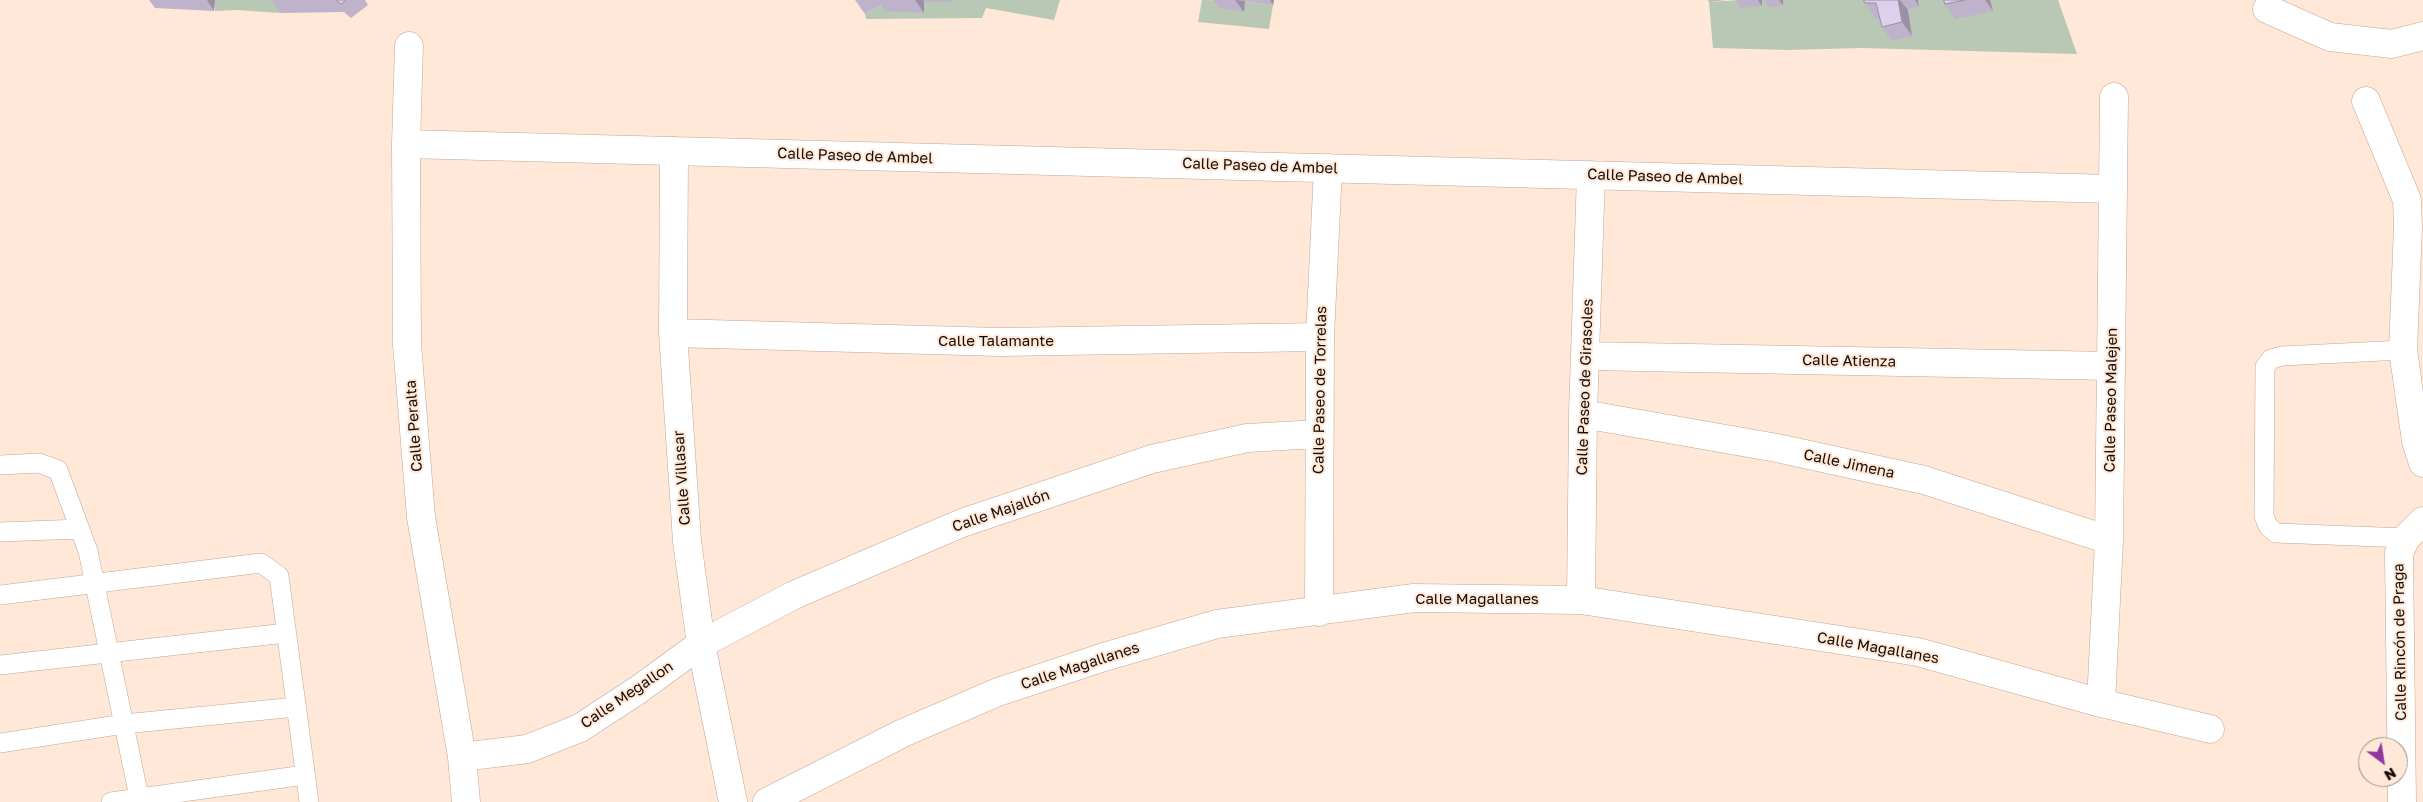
<!DOCTYPE html>
<meta charset="utf-8">
<style>
body{margin:0}
#map{position:relative;width:2423px;height:802px;overflow:hidden;background:#ffe8d7;font-family:"Golos Text",sans-serif}
canvas{display:block}
.north{position:absolute;left:2358px;top:737px;width:50px;height:50px;box-sizing:border-box;background:#ffe8d7;border:1px solid #a19083;border-radius:50%;rotate:149deg;font-size:14px;font-weight:700;line-height:20px;text-align:center;color:#150c06}
.north::after{content:'';display:block;margin:auto;width:18px;height:22px;background:#8f37a3;clip-path:polygon(50% 0,100% 100%,50% 72%,0 100%)}
</style>
<div id="map">
<canvas width="2423" height="802"></canvas>
<div class="north">N</div>
</div>
<script>
const c = document.querySelector('canvas').getContext('2d');
c.lineJoin = 'round';
function fillPath(path, color) {
  c.fillStyle = color;
  c.fill(path, 'evenodd');
}
function strokePath(path, color, width, dash) {
  c.strokeStyle = color;
  c.lineWidth = width;
  c.lineCap = dash ? 'butt' : 'round';
  c.setLineDash(dash || []);
  c.stroke(path);
}
function drawText(font, color, halo, rows, align = 'center') {
  c.font = font + ' "Golos Text",sans-serif';
  c.lineWidth = 4;
  c.setLineDash([]);
  c.textBaseline = 'middle';
  c.strokeStyle = halo;
  c.fillStyle = color;
  for (const [text, x, y, turn = 0] of rows) {
    c.save();
    c.translate(x, y);
    c.rotate((+turn || 0) * Math.PI / 180);
    c.textAlign = isNaN(turn) ? turn : align;
    if (halo) c.strokeText(text, 0, 0);
    c.fillText(text, 0, 0);
    c.restore();
  }
}
fillPath(new Path2D(`
 M215,0H282L281,13L236,10L215,11Z
 M951,0H1060L1054,20L986,8L982,18L866,19L865,14L885,3L924,13V2H951Z
 M1202,0L1245,1L1273,5L1269,29L1198,22Z
 M1740,0L1762,6V0H1871L1886,17L1912,36L1908,10L1919,7L1918,0H2058L2077,54L1863,48L1788,50L1713,48L1709,2Z`), '#b8c8b5');
const lane = new Path2D(`
 M2403,350L2282,356L2271,359L2265,367L2264,516L2268,526L2276,533L2406,538
 M0,465L39,463L58,470L88,551L140,802
 M0,532L80,529
 M0,595L261,563L279,576L309,802
 M0,665L286,633
 M0,743L124,724L296,707
 M111,802L305,775`);
const street = new Path2D(`
 M2267,9L2330,37L2392,44L2423,36
 M409,46L406,144L407,344L421,517L462,757L466,802
 M2366,101L2407,200L2408,227L2403,350L2416,441L2423,463
 M406,144L2113,189
 M674,151L673,333L687,541L701,644L733,802
 M673,333L1000,342L1320,337
 M1586,356L2111,366
 M1583,414L1777,448L1924,480L2109,540
 M1581,600L1583,414L1591,175
 M1319,612L1320,337L1328,168
 M2101,703L2109,540L2114,97
 M462,757L527,749L580,728L638,690L701,644L794,595L962,523L1152,459L1247,438L1319,434
 M767,802L903,733L998,692L1104,657L1217,624L1414,598L1581,600L1918,652L2101,703L2210,729
 M2402,802L2399,553L2406,538L2423,521`);
strokePath(lane, '#c1a693', 20);
strokePath(street, '#c1a693', 29);
strokePath(lane, '#fff', 19);
strokePath(street, '#fff', 28);
fillPath(new Path2D(`
 M149,0H215L214,11L155,8Z
 M272,0H365L368,5L351,18L344,12L281,13Z
 M855,0H951V2H924V13L886,11L881,5L865,14Z
 M1213,0H1274L1273,5L1245,1L1244,12L1219,8Z
 M1708,0H1726L1709,2Z
 M1736,0H1762V6L1741,8Z
 M1764,0H1783V5L1769,7Z
 M1864,0H1918L1919,7L1908,10L1912,36L1892,41L1882,27L1879,18H1875L1865,3Z
 M1944,0H1990L1993,11L1955,19L1945,4Z`), '#bfb2cb');
fillPath(new Path2D(`
 M207,0H215L214,11Z
 M915,0H923L924,2V13Z
 M1235,0L1245,1L1244,12Z
 M1270,0H1274L1273,5Z
 M1758,0H1762V6Z
 M1779,0H1783V5Z
 M1898,0H1900L1908,10L1912,36L1902,22Z
 M1915,0H1918L1919,7Z
 M1985,0H1990L1993,11Z`), '#9b91a5');
const building = new Path2D(`
 M337,0H346L341,4Z
 M1864,0H1898L1902,22L1882,27L1876,3H1865Z
 M1944,0H1965L1945,4Z`);
fillPath(building, '#decfec');
strokePath(building, '#9b91a5', 1);
drawText('15px', '#150c06', '#ffe8d7', [
 ["Calle Paseo de Ambel",855,156,2],
 ["Calle Paseo de Ambel",1260,166,2],
 ["Calle Paseo de Ambel",1665,177,2],
 ["Calle Talamante",996,341],
 ["Calle Atienza",1849,361,1],
 ["Calle Paseo de Girasoles",1585,387,-88],
 ["Calle Paseo de Torrelas",1320,390,-89],
 ["Calle Paseo Malejen",2111,400,-89],
 ["Calle Peralta",414,426,-94],
 ["Calle Jimena",1849,464,12],
 ["Calle Villasar",682,478,-94],
 ["Calle Majallón",1001,511,-19],
 ["Calle Magallanes",1477,599],
 ["Calle Rincón de Praga",2400,642,-91],
 ["Calle Magallanes",1878,648,10],
 ["Calle Magallanes",1080,666,-18],
 ["Calle Megallon",627,695,-34]
]);
</script>
